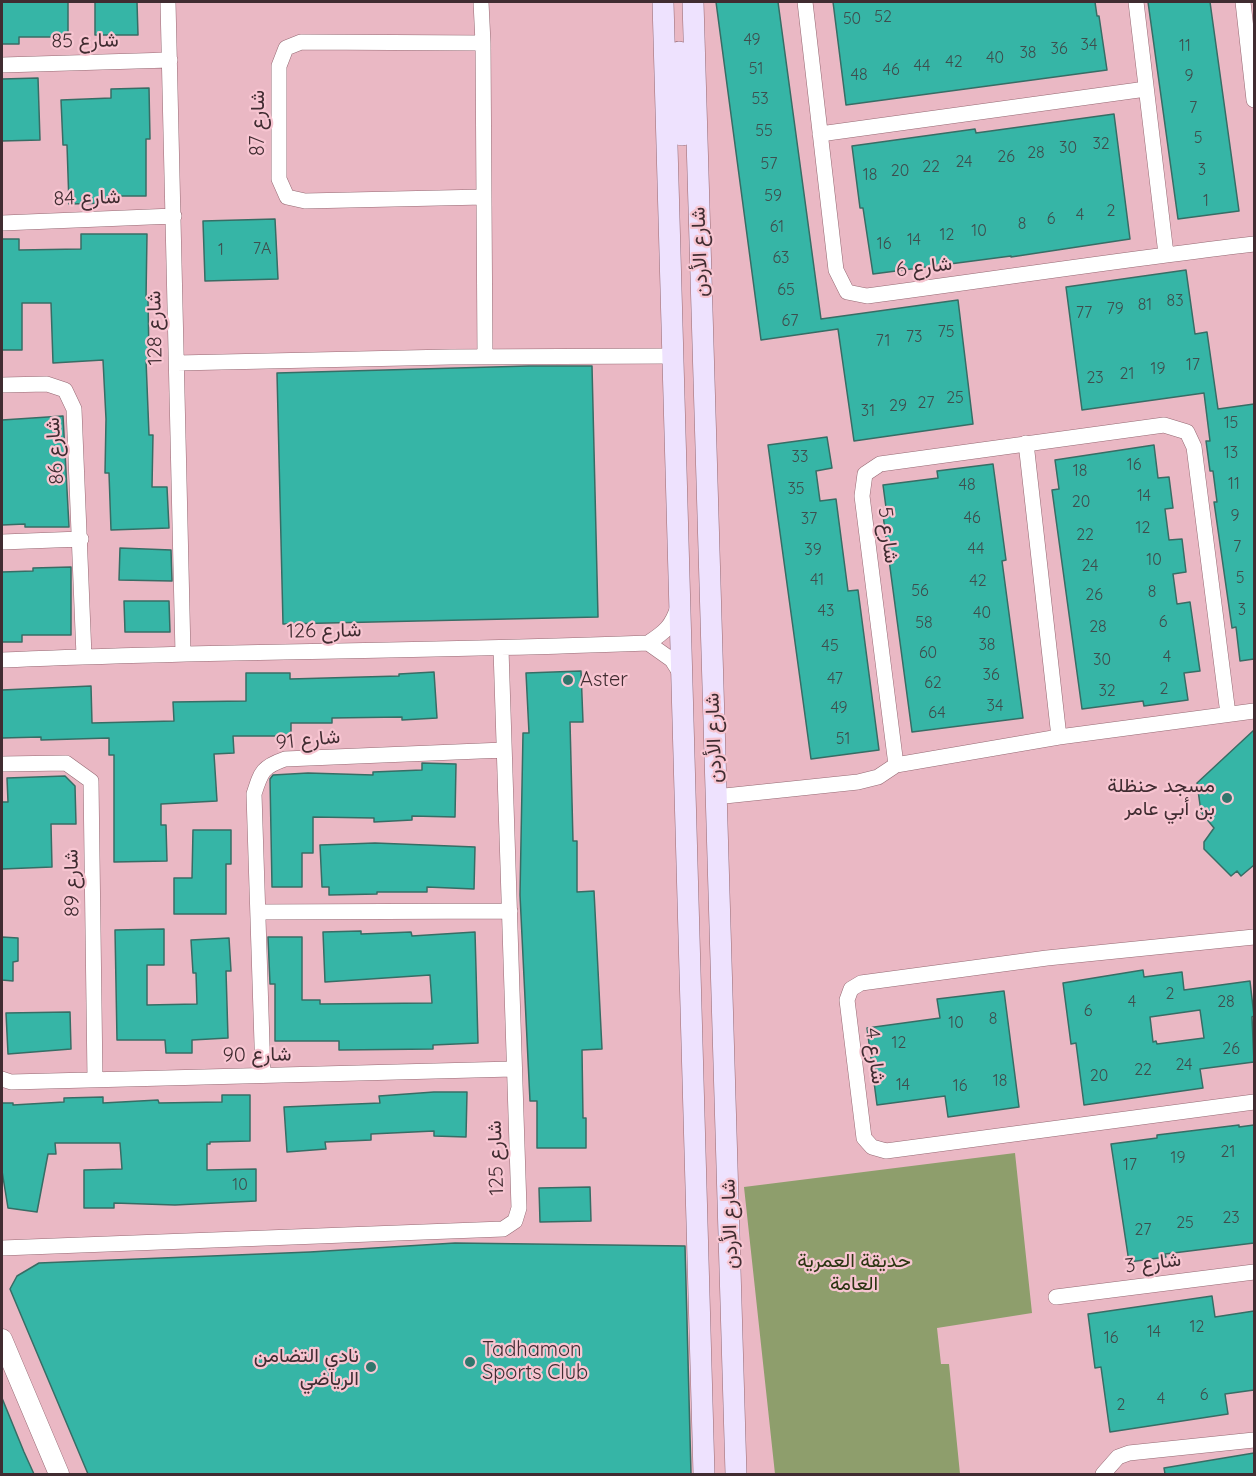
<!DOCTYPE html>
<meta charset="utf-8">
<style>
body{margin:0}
#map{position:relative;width:1256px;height:1476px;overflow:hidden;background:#eab8c4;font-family:Quicksand,sans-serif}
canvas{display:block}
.frame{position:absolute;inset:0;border:3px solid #402c31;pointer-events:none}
</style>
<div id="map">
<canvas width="1256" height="1476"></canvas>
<div class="frame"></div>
</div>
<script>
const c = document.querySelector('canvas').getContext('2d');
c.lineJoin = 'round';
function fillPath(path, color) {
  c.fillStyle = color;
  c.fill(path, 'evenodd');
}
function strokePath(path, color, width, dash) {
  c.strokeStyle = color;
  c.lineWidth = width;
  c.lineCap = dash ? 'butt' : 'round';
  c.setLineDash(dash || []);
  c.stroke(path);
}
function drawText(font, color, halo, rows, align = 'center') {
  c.font = font + ' Quicksand,Vazirmatn,sans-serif';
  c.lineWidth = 4.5;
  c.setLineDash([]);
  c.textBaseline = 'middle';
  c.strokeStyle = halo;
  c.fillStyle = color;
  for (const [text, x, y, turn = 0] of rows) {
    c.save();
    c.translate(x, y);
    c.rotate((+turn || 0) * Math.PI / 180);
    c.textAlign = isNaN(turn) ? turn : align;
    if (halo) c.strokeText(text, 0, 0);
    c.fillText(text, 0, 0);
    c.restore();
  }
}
fillPath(new Path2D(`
 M1015,1153L1032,1313L937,1328L941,1364H949L960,1474H775L744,1187Z`), '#8e9e6c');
const building = new Path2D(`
 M2,2H68V37H19V44H2Z
 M95,2H137L138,35H95Z
 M716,2H778L821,319L958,300L973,424L854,441L838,329L761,340Z
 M833,2H1095L1097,16H1099L1107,70L846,105Z
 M1148,2H1210L1239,211L1178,219Z
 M38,78L40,140L2,141V79Z
 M149,88L150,139H146V196H108V203L69,204L67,145H63L61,100L111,98V89Z
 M1114,114L1130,239L1011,257V256L873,274L863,208H860L852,146L975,129L976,133Z
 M275,219L278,279L205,281L203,221Z
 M81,234H147L146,299H148L149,360H146L149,435H153L152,487H167L169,528L111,530L109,473H105L106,419L103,360L53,363L51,303H22V350H2V239H19V250L81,249Z
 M1186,270L1195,334L1207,332L1218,409L1254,404V659L1240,661L1236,627L1232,628L1214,502H1217L1213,471H1210L1206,441H1210L1204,393L1082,410L1066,287Z
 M529,366H592L598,617L283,624L277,373Z
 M63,416L69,527H25V524L2,525V420Z
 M827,437L832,468L816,471L820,501L836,499L848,591L858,590L879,750L811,759L768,445Z
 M1154,445L1158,478L1169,477L1173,508L1165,509L1169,540L1182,539L1186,572L1173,574L1177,604L1190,602L1200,671L1184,673L1188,700L1144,706L1143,701L1082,709L1052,490L1059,489L1055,460Z
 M993,464L1006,560L1002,561L1023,718L912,732L883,515H887L883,485L938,478L937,471Z
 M120,548L171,550L172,581L119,580Z
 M71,567V635H22V642H2V572L33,571V568Z
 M124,601H169L170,632H125Z
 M581,671L583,722H570L573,841H577V892L594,891L602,1049L582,1050L583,1118H586V1148H537V1101H530L520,895L523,733H529L526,673Z
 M434,672L437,718L402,720V717L332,718V723H291V736H233L234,753L214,754L217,801L161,804V825H166L167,861L114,862V755H109V738L41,740V737L2,738V690L91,686L92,723L174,721L173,702L246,701V673H290V679L399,676V674Z
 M1254,730V865L1241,876L1237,871L1231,876L1204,849V842L1214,828L1201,812L1197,783Z
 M422,763L456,764L455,817L412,816V820L374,822V818L313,817V853H302V887H272L270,779L273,775L308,773L373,775V772L422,770Z
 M65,776L75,786L76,824H51L52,867L2,869V802H8L7,778Z
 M193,830H231V864H226V914H174V878H192Z
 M375,843L475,847L474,889L427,887V892H377V894L329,895V887H322L320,845Z
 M164,929V965H147V1005L197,1004L196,973H193L191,940L229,938L231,971H226L228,1038L192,1040V1053H166L165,1040H117L115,930Z
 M361,931V934L411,932L412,936L475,932L478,1043L433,1045V1049L339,1050V1041H275V984H270L268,937H302V1000H320V1004L432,1003L430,975L325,982L323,932Z
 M2,937L18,938V961L13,962V981L2,980Z
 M1143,970L1144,977L1182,972L1184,990L1250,981L1254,1016L1252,1017L1254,1062L1200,1069L1203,1088L1084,1105L1076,1043L1071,1044L1063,983ZM1200,1010L1204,1038L1157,1044L1156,1041L1153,1042L1150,1017Z
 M1004,991L1019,1107L948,1117L945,1096L877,1105L867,1028L940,1018L937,999Z
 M70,1012L71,1049L8,1054L6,1013Z
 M434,1092H467L466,1137L434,1136V1131L371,1134V1140L325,1142L326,1149L287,1152L284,1107L380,1103L379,1096Z
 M222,1095H250V1141L210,1142V1144H207V1170L256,1169V1201L175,1205L114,1203V1208H84V1170L122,1169L120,1143H55L56,1154H48L37,1212L8,1208L2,1171V1103H13V1105L64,1102V1098L103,1097V1103L158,1100L159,1103L222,1102Z
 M1239,1125V1127L1254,1125V1243L1165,1254L1166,1257L1129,1262L1111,1144L1157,1138V1135Z
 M590,1187L591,1221L540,1222L539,1188Z
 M455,1243L685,1246L691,1474H88L10,1289L17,1276L39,1263L310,1252Z
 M1212,1296L1215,1317L1254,1311V1390L1225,1394L1228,1414L1110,1432L1101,1367L1095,1368L1088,1314Z
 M2,1398L24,1452L34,1474H2Z
 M1254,1453V1474H1165L1164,1468Z`);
fillPath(building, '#36b5a6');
strokePath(building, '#376d65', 1.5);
const minor = new Path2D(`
 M168,2L183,654
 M481,2L483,43L485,357
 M805,2L836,270L847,292L867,296C996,279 1125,259 1254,244
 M1136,2L1166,254
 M1243,2L1254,100
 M483,43L301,42L286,48L279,66V179L287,197L305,201L484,197
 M2,65L170,60
 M820,134L1146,89
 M2,223L174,216
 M177,363L450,357L673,356
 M2,385L47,384L65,390L74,409L84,656
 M1026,443L1059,737
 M2,542L81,539
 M648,643L672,660L682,676
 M2,660C217,650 433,652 648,643C665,632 672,626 678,607
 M2,764L66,763L91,781L95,1079
 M896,765L862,496L865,474L880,464L1164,425L1187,432L1194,447L1228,714
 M715,797L858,782L878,777L896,765L1059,737L1254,711
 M259,912L510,911
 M1254,937L1047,958L861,983L851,989L847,1000L864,1138L872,1147L886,1151L1254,1102
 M263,1075L254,794C261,772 262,767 285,759L504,750
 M2,1079L11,1082L513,1069
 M2,1248L503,1229L515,1221L519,1208L501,649
 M1056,1297L1254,1272
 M1103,1474L1118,1457L1129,1453L1254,1440`);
const tertiary = new Path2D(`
 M2,1339L59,1474`);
const secondary = new Path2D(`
 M663,2L704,1474
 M693,2L736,1474
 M679,52L682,135`);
strokePath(minor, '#956973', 16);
strokePath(tertiary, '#956973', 21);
strokePath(secondary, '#956973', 22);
strokePath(minor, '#fff', 15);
strokePath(tertiary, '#fff', 20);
strokePath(secondary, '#eee2fe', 21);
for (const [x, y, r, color] of [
 [568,680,6,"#30766c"],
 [1227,798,6,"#30766c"],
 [470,1362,6,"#30766c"],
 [371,1367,6,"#30766c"]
]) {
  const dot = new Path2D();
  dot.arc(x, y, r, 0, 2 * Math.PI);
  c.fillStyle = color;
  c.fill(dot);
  strokePath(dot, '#f7c5d1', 2);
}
drawText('16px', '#3e4e4e', null, [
 ["52",883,17],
 ["50",852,19],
 ["49",752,40],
 ["34",1089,45],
 ["11",1185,46],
 ["36",1059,49],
 ["38",1028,53],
 ["40",995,58],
 ["42",954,62],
 ["44",922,66],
 ["51",756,69],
 ["46",891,70],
 ["48",859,75],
 ["9",1189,76],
 ["53",760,99],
 ["7",1193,108],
 ["55",764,131],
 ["5",1198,138],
 ["32",1101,144],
 ["30",1068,148],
 ["28",1036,153],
 ["26",1006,157],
 ["24",964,162],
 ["57",769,164],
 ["22",931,167],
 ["3",1202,170],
 ["20",900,171],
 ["18",870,175],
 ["59",773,196],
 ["1",1206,201],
 ["2",1111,211],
 ["4",1080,215],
 ["6",1051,219],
 ["8",1022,224],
 ["61",777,227],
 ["10",979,231],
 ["12",947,235],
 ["14",914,240],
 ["16",884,244],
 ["7A",262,249],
 ["1",221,250],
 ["63",781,258],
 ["65",786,290],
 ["83",1175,301],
 ["81",1145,305],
 ["79",1115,309],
 ["77",1084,313],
 ["67",790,321],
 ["75",946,332],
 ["73",914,337],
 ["71",883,341],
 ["17",1193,365],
 ["19",1158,369],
 ["21",1127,374],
 ["23",1095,378],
 ["25",955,398],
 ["27",926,403],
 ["29",898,406],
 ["31",868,411],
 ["15",1231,423],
 ["13",1231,453],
 ["33",800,457],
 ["16",1134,465],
 ["18",1080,471],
 ["11",1234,484],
 ["48",967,485],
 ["35",796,489],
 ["14",1144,496],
 ["20",1081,502],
 ["9",1235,516],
 ["46",972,518],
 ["37",809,519],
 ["12",1143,528],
 ["22",1085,535],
 ["7",1237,547],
 ["44",976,549],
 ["39",813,550],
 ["10",1154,560],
 ["24",1090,566],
 ["5",1240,578],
 ["41",817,580],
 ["42",978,581],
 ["56",920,591],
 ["8",1152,592],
 ["26",1094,595],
 ["3",1242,610],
 ["43",826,611],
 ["40",982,613],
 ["6",1163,622],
 ["58",924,623],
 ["28",1098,627],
 ["38",987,645],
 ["45",830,646],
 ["60",928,653],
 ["4",1167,657],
 ["30",1102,660],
 ["36",991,675],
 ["47",835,679],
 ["62",933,683],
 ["2",1164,689],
 ["32",1107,691],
 ["34",995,706],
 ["49",839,708],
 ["64",937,713],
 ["51",843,739],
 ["2",1170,994],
 ["4",1132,1002],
 ["28",1226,1002],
 ["6",1088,1011],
 ["8",993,1019],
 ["10",956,1023],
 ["12",899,1043],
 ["26",1231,1049],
 ["24",1184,1065],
 ["22",1143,1070],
 ["20",1099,1076],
 ["18",1000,1081],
 ["14",903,1085],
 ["16",960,1086],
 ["21",1228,1152],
 ["19",1178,1158],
 ["17",1130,1165],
 ["10",240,1185],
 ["23",1231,1218],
 ["25",1185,1223],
 ["27",1143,1230],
 ["12",1197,1327],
 ["14",1154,1332],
 ["16",1111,1338],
 ["6",1204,1395],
 ["4",1161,1399],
 ["2",1121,1405]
]);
drawText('20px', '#402c31', '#f7c5d1', [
 ["شارع 85",85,41,-1],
 ["شارع 87",258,123,-90],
 ["شارع 84",87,198,-2],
 ["شارع الأردن",700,252,-92],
 ["شارع 6",924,267,-7],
 ["شارع 128",155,328,-91],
 ["شارع 86",55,451,-94],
 ["شارع 5",888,535,83],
 ["شارع 126",324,631,-1],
 ["شارع الأردن",714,738,-92],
 ["شارع 91",308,740,-6],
 ["شارع 89",72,883,-91],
 ["شارع 90",257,1055,-1],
 ["شارع 4",875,1056,83],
 ["شارع 125",496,1158,-92],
 ["شارع الأردن",730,1224,-92],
 ["شارع 3",1153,1263,-7]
]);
drawText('20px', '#402c31', '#f7c5d1', [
 ["Aster",580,680],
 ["مسجد حنظلة",1215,786,"right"],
 ["بن أبي عامر",1215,809,"right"],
 ["Tadhamon",482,1350],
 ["Sports Club",482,1373],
 ["نادي التضامن",359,1356,"right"],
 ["الرياضي",359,1379,"right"]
], 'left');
drawText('20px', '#2b3512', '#f7c5d1', [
 ["حديقة العمرية",854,1261],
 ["العامة",854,1284]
]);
</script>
